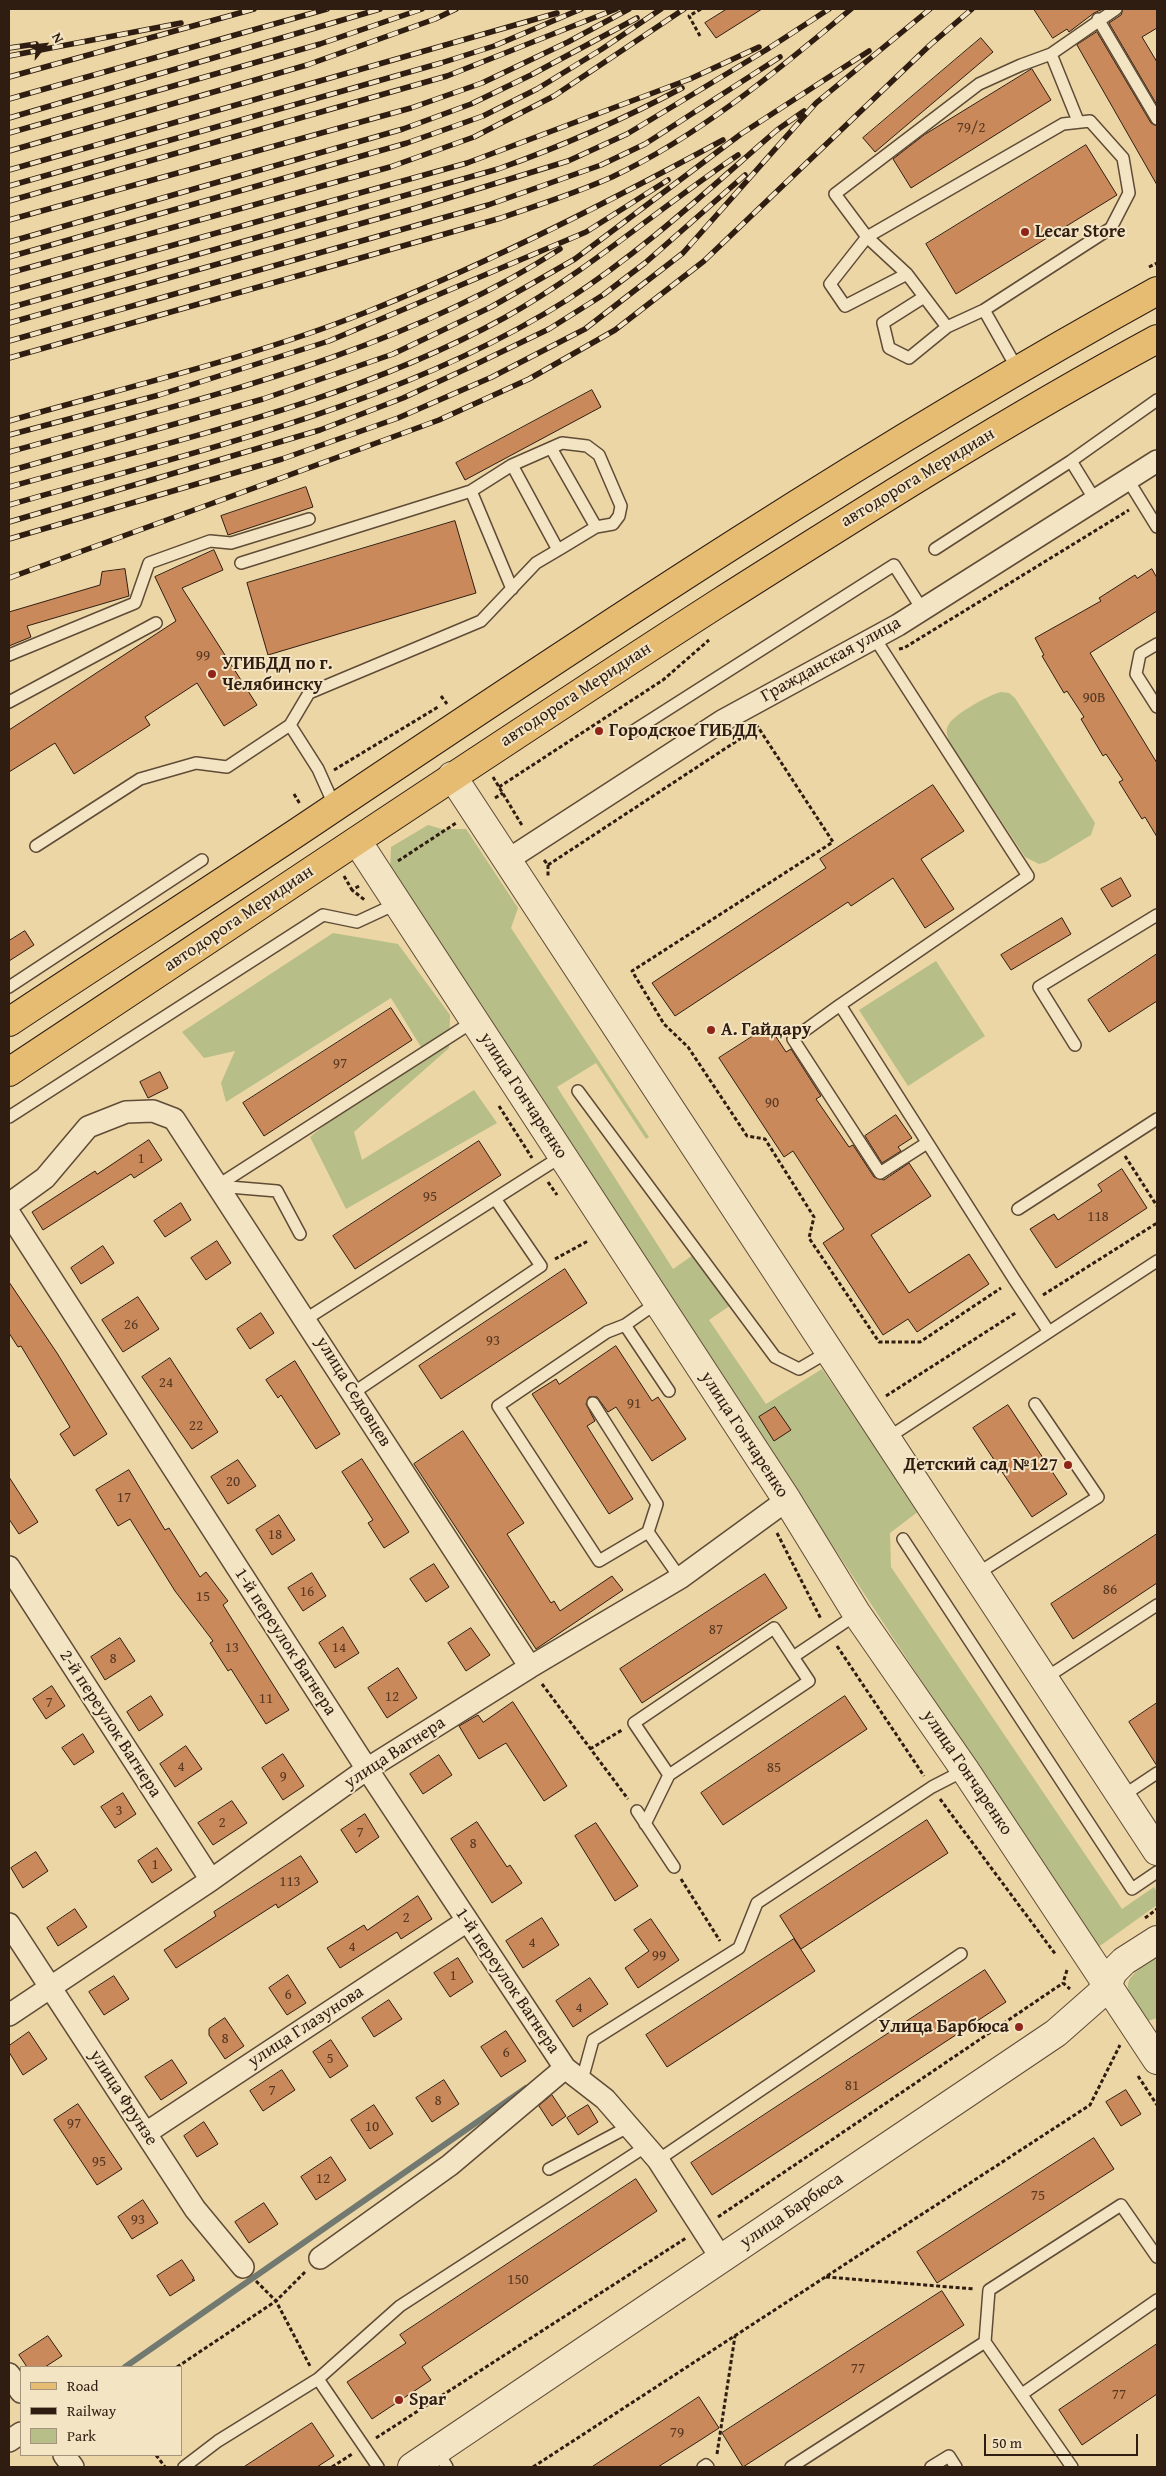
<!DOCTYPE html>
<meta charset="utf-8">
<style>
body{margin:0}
#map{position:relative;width:1166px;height:2476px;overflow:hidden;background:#ecd6a5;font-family:"Gentium Book Plus",serif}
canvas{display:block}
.frame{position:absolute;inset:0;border:10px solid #301d11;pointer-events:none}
.legend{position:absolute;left:20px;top:2366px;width:162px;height:90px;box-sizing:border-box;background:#f3e4c4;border:1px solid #a5947c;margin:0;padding:6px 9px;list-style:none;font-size:15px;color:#301d11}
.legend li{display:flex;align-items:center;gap:10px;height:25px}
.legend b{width:25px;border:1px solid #a5947c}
.north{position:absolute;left:20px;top:20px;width:50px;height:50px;-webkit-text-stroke:4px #f3e4c4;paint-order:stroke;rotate:61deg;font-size:14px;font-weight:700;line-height:20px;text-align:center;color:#301d11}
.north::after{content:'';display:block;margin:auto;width:18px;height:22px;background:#301d11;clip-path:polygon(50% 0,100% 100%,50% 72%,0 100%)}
.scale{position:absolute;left:984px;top:2434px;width:154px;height:22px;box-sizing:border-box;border:2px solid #301d11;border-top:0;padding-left:6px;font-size:15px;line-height:18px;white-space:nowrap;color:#301d11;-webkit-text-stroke:4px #f3e4c4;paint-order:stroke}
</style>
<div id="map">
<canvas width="1166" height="2476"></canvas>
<div class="frame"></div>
<ul class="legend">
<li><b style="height:6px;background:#e6bb72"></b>Road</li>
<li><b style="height:6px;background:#301d11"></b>Railway</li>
<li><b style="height:14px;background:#b7be87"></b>Park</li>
</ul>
<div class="north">N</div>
<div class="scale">50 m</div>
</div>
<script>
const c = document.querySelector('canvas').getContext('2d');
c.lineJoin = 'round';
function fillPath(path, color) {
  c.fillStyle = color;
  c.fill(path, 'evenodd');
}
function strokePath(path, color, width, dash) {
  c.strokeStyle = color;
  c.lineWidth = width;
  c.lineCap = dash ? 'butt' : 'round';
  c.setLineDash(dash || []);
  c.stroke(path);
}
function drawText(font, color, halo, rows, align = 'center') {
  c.font = font + ' "Gentium Book Plus",serif';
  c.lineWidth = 4;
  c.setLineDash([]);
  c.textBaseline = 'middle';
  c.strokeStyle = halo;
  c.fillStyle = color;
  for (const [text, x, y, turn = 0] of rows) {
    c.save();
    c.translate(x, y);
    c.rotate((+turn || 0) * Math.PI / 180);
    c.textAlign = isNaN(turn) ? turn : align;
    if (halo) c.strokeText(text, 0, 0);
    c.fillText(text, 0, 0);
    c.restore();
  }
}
fillPath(new Path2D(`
 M1001,692L1009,693L1015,698L1095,823L1091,835L1046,862L1039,864L1025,857L950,743C947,736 945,730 949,724C956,713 989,695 1001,692Z
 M428,825L442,829H466L518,908L511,928L649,1137L646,1139L596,1063L557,1087L673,1269L696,1253L731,1305L709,1320L766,1404L822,1369L919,1511L890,1533L891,1567L1122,1909L1154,1887L1157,1892V1905L1097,1948L390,872L391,847Z
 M333,933L398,944L450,1015L449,1048L354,1132L362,1160L474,1090L497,1123L346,1209L310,1137L421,1047L391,998L226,1102L221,1083L235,1051L204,1058L182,1032Z
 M936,961L985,1036L908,1086L859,1010Z
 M1157,1957V2018L1145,2022C1123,1984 1118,1982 1157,1957Z`), '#b7be87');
strokePath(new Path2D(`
 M125,2367L526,2088`), '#717970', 6);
const building = new Path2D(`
 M727,9H762L716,38L705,23Z
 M1034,9H1103L1094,13L1069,32L1067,29L1053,38Z
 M1123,9H1157V28L1142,37L1157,62V105L1109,23L1121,15Z
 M1097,32L1151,123L1157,126V185L1077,45Z
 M981,38L993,52L875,152L863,138Z
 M1032,69L1051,100L911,188L893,159L924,135Z
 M1086,145L1117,195L956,294L926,244Z
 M592,390L601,407L465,480L456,463Z
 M306,487L313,507L228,535L221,516Z
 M455,521L476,593L268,655L247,583Z
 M214,550L223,570L182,588L257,705L224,726L197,683L145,717L150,725L74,774L55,743L9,772V730L176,621L155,577Z
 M125,569L129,596L27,626L31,637L9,646V612L100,585L102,572Z
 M1152,569L1157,578V611L1090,653L1157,763V837L1145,817L1142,819L1119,782L1123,780L1106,754L1103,756L1081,719L1084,717L1067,691L1064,693L1042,656L1044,655L1035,638L1101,601L1099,598L1135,575L1137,578Z
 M933,785L964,831L921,859L954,909L925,928L893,878L851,906L848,902L675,1016L652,983L826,868L820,859Z
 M1121,878L1131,896L1112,907L1101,889Z
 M1062,918L1071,934L1011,970L1001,955Z
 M25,931L34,945L9,961V941Z
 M1157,954V1001L1109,1032L1088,1000Z
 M391,1008L412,1040L264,1136L243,1103Z
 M769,1026L786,1052L791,1049L821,1096L816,1099L849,1147L853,1145L874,1177L884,1180L909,1163L931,1196L871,1235L909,1293L969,1254L989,1284L917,1332L908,1319L883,1335L823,1243L844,1229L793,1151L784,1157L719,1058Z
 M160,1072L168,1088L148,1098L140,1082Z
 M896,1115L912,1138L898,1147L901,1151L882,1163L865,1136Z
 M149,1140L162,1160L134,1178L131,1174L43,1230L32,1212L95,1171L97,1174Z
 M479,1141L501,1175L355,1269L333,1236Z
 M1122,1169L1147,1208L1056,1268L1030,1229L1054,1214L1058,1220L1102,1191L1098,1185Z
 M181,1203L191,1220L165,1237L154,1221Z
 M217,1241L231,1263L206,1280L191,1258Z
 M103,1246L114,1263L81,1284L71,1268Z
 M565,1269L587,1303L441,1399L419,1366Z
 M9,1282L57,1353L107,1434L74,1456L60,1434L70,1427L21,1346L18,1347L9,1333Z
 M138,1297L159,1329L123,1352L102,1320Z
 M261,1313L274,1333L250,1349L237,1329Z
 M616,1346L652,1401L658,1397L686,1439L652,1461L616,1407L608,1412L597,1397H589L586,1404L595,1421L587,1426L633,1499L609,1514L532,1394L556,1379L559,1384Z
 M170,1358L218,1432L192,1449L142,1377Z
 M295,1361L340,1434L316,1449L281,1395L278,1398L266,1380Z
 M1008,1405L1067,1494L1032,1517L973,1428Z
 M775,1407L791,1430L774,1441L759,1417Z
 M463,1431L524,1523L507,1534L551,1603L554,1601L560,1611L612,1576L623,1590L536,1649L414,1464Z
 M362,1459L409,1532L384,1548L368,1523L373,1520L342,1472Z
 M238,1460L256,1486L228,1504L211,1477Z
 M129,1470L165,1530L169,1528L200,1577L206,1572L228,1601L223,1605L289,1710L266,1724L231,1669L228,1671L210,1643L213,1641L175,1591L130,1519L118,1526L96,1490Z
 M9,1477L38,1522L19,1534L9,1519Z
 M279,1515L295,1540L272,1555L256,1530Z
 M1157,1534V1583L1073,1639L1051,1604Z
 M434,1564L449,1587L426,1602L410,1579Z
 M312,1573L326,1596L303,1611L288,1588Z
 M765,1574L787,1608L642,1703L620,1669Z
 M343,1627L359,1653L335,1668L319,1643Z
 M471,1628L490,1655L466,1671L448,1643Z
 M120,1638L135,1661L105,1680L91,1657Z
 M398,1668L417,1698L387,1718L368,1688Z
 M52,1686L65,1706L46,1719L33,1699Z
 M151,1696L163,1715L139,1731L127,1712Z
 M845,1696L867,1729L723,1825L701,1793Z
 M513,1702L567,1786L544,1801L506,1743L479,1759L459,1726L478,1715L483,1722Z
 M1157,1703V1766L1129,1722Z
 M83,1734L94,1752L74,1765L62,1748Z
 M186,1746L202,1769L175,1787L160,1764Z
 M283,1754L304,1786L283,1800L262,1768Z
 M439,1755L452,1775L423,1794L410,1774Z
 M123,1793L136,1814L115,1828L101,1807Z
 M232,1801L247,1823L213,1845L198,1823Z
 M365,1814L379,1837L356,1853L341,1830Z
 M927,1820L948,1853L801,1949L780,1916Z
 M477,1822L507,1867L510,1865L522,1883L492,1903L451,1839Z
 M596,1823L638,1886L615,1901L575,1836Z
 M157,1848L172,1870L152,1883L138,1861Z
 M36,1852L48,1871L23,1888L11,1868Z
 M301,1856L318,1882L278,1908L276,1904L176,1968L164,1950L216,1916L214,1912Z
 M418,1896L432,1919L401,1939L397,1932L340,1968L327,1948L364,1925L367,1930Z
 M75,1909L87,1927L58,1946L47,1928Z
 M542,1918L559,1945L523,1968L506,1941Z
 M651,1919L679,1960L638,1988L625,1968L649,1951L634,1930Z
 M794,1939L815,1971L667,2067L646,2035Z
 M458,1958L473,1982L450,1997L434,1973Z
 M985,1970L1006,2002L712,2195L691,2163Z
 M288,1975L306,2003L287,2015L269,1988Z
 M114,1976L129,1999L104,2015L89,1992Z
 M590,1978L608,2004L573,2027L556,2001Z
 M389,2000L402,2019L374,2037L362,2018Z
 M225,2018L244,2046L225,2059L209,2035V2029Z
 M506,2031L526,2061L501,2077L481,2047Z
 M29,2032L47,2059L23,2075L9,2052V2046Z
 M331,2040L348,2066L330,2078L313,2052Z
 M172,2060L187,2083L161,2100L145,2077Z
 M282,2070L295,2090L263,2111L250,2091Z
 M444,2080L459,2104L432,2122L416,2098Z
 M1126,2090L1141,2114L1121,2126L1106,2102Z
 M552,2095L566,2116L552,2126L539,2106Z
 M78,2104L122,2169L97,2185L54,2120Z
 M374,2105L393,2134L370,2149L351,2120Z
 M588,2105L598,2122L578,2135L567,2118Z
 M204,2122L218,2144L197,2157L184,2136Z
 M1094,2138L1114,2169L937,2283L917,2252Z
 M331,2157L346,2180L316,2200L301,2177Z
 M636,2179L657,2211L422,2367L431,2380L372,2419L347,2382L406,2343L400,2335Z
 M143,2200L158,2223L132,2239L118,2217Z
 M264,2203L278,2224L249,2243L235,2222Z
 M182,2260L194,2278L192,2280H195L170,2296L157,2276Z
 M942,2291L964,2325L743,2467L722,2433Z
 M48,2336L62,2356L45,2367H27L19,2355Z
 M1157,2344V2394L1082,2445L1059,2410Z
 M699,2397L719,2428L702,2439L658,2467H592Z
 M312,2423L334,2456L317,2467H244Z`);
fillPath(building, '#ca895a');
strokePath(building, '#301d11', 1);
const service = new Path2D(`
 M1098,19L1157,119
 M1051,54L1078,121
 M907,274L845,306L830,284L867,237L1063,124L1090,121L1123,158L1129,193L1111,228L984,310
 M924,297L883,323L889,348L909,358L947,327
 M1018,370L984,310L947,327L907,274L867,237L835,194L979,84L1021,65L1051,54L1116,9
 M551,448L596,527
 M1071,461L1095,500
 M512,465L562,443L587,446L599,455L621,506L619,516L613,524L596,527L558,550
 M1128,480L1157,527
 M935,549L1071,461L1157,400
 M241,563L471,491
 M874,637L1028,876L840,1005L1014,1279L1049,1332
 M1157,644L1140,654L1136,674L1157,707
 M9,655L135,603L149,563L210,541L231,543L309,519
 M9,702L156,623
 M290,725L318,769L335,807
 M632,732L894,565L922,609
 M36,846L140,779L196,763L227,767L290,725L309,693L481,621L536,563L558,550L512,465L471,491L512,589
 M9,987L202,860
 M840,1005L793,1039L880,1173L927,1143
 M1075,1045L1039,987L1157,915
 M578,1091L775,1357L799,1369L828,1352
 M9,1117L323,915L357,922L398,903
 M217,1186L474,1021
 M217,1186L277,1191L300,1234
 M1018,1209L1157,1119
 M658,1302L625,1325L607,1332L498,1406L599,1561L648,1532L680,1578
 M306,1319L562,1156
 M625,1325L669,1391
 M353,1393L541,1266L496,1200
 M593,1403L657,1504L648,1532
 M886,1439L1157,1261
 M903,1539L1132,1889L1157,1872
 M975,1575L1098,1497L1035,1404
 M793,1657L774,1628L634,1723L669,1775L809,1681L793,1657L857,1614
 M1044,1679L1157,1605
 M1121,1797L1157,1773
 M637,1811L674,1867
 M645,1824L669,1775
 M582,2080L593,2040L739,1948L757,1903L932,1787L965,1770
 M658,2160L961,1954
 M549,2169L628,2127
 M985,2342L1072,2467
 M318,2379L378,2467
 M1022,2394L1157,2300
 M437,2450L447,2467
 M184,2467L218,2441L318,2379L400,2306L645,2147
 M703,2467L706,2465L708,2467
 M791,2467L985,2342L989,2290L1121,2205L1157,2257
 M931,2467L949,2456L956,2467`);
const minor = new Path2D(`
 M506,861L722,721L898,625L1157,461
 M9,1204L45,1178L88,1127L126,1112L153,1111L174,1119L530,1667
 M9,1213L367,1769L565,2068L605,2099L658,2160L721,2258
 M9,1567L211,1880
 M9,1924L195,2209L243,2267
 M9,2015L211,1880L367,1769L530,1667L680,1578L787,1500
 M146,2133L467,1921
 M320,2258L450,2165L565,2068
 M9,2374L21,2392
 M9,2441L21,2433
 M64,2455L73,2467`);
const tertiary = new Path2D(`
 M452,776L1157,1851
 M357,841L787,1500L857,1614L965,1770L1157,2060
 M412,2467L1056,2033L1098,1996L1107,1986L1113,1972L1124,1961L1157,1940`);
const primary = new Path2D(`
 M9,1022C117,950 227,880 335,807C603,627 874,447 1157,291
 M9,1072C245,916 479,757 717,604C862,512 1007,420 1157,339`);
strokePath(service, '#5f4b36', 14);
strokePath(minor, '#5f4b36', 24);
strokePath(tertiary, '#5f4b36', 30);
strokePath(primary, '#301d11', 30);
strokePath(new Path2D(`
 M700,36L689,16L701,9
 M1149,267L1157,263
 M899,649L904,648L1129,510
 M441,696L447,704
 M756,724L833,842L632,971L664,1024L688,1047L747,1136L765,1139L814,1217L809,1238L879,1342H920L1001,1288
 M334,770L438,707
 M493,777L523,827
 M499,787L663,680L709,640
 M294,794L300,804
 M495,798L503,793
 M544,860L548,865V878
 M398,861L456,823
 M548,865L755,729
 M344,876L352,890
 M359,886L352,890L366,901
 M499,1106L532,1158
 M1125,1156L1157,1206
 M548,1182L557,1195
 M555,1259L588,1241
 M1043,1295L1157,1223
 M886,1396L1017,1312
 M777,1533L821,1619
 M837,1646L924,1776
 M542,1684L628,1799
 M590,1749L622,1730
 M940,1799L1056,1955
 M681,1879L720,1941
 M1145,1918L1157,1909
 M1067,1970L1063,1983L1070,1989
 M1138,2076L1157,2105
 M718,2217L1063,1983
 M826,2277L975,2289
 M256,2281L276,2301L310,2366
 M177,2367L276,2301L306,2271
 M376,2438L686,2238
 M717,2454L735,2336
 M156,2455L165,2467
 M332,2467L352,2454
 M533,2467L1090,2105L1120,2045`), '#301d11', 3, [4, 2.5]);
strokePath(service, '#f3e4c4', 11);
strokePath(minor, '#f3e4c4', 21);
strokePath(tertiary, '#f3e4c4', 28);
strokePath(primary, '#e6bb72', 28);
const rail = new Path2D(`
 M9,48L36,44
 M9,56L181,23
 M9,77L254,9
 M9,99L327,9
 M9,118L380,9
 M9,133L320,44L422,9
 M9,151L307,65L435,19L456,9
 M9,170L557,13
 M9,186L441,63L494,46L581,9
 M9,201L447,76L616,9
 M9,220L411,108L482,83L568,42L629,9
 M9,242L403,129L471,104L531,75L637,18
 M9,257L407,143L483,116L537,89L602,49L661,9
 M9,273L390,167L474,137L554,96L684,9
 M9,291L467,163L690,79L759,47
 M9,308L498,169C562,146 622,120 682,88
 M9,323L416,208L568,161L627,134L766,50L829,9
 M9,341L488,205L601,165L645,144L780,57
 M9,358L501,218C538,205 576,193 612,177C699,136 777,71 851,9
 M9,421C126,387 251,358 364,313C487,264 607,203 723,140
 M9,435L159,395L329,341L586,232L668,180
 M9,452C194,400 396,355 560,249
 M9,471L263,399L393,354L491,307L575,259L741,134L869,51
 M9,487C176,440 351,402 504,318C588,271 659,208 738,155
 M9,505C196,451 401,405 567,300C643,251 709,189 777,130L804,111
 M9,522L320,430L403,398L468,368L549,329L603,295L645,263L745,175
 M9,539L282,459L398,418L492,377L585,329L683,253L816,103L930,9
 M9,578L439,420L529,379L615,330L704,261L930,45L972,9`);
strokePath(rail, '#301d11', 5.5);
strokePath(rail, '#f3e4c4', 4, [11]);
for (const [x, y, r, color] of [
 [1025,232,5,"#8f2418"],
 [212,674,5,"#8f2418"],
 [599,731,5,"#8f2418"],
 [711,1030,5,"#8f2418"],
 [1068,1465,5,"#8f2418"],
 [1019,2027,5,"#8f2418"],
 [399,2400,5,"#8f2418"]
]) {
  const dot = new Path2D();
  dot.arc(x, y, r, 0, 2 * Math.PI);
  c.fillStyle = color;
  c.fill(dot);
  strokePath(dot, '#f3e4c4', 2);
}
drawText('15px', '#563823', null, [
 ["79/2",971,128],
 ["99",203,656],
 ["90В",1094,698],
 ["97",340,1064],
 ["90",772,1103],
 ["1",141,1159],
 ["95",430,1197],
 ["118",1098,1217],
 ["26",131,1325],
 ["93",493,1341],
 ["24",166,1383],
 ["91",634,1404],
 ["22",196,1426],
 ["20",233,1482],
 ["17",124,1498],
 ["18",275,1535],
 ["86",1110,1590],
 ["16",307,1592],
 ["15",203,1597],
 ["87",716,1630],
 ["13",232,1648],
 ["14",339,1648],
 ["8",113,1659],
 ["12",392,1697],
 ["11",266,1699],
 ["7",49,1703],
 ["4",181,1767],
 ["85",774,1768],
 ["9",283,1777],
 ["3",119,1811],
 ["2",222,1823],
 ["7",360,1833],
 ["8",473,1844],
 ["1",155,1865],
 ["113",290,1882],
 ["2",406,1918],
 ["4",532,1943],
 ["4",352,1947],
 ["99",659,1956],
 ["1",453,1976],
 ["6",288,1995],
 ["4",579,2008],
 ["8",225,2039],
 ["6",506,2053],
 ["5",330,2059],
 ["81",852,2086],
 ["7",272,2091],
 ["8",438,2101],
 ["97",74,2124],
 ["10",372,2127],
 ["95",99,2162],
 ["12",323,2179],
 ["75",1038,2196],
 ["93",138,2220],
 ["150",518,2280],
 ["77",858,2369],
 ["77",1119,2395],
 ["79",677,2433]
]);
drawText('bold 18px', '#301d11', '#f3e4c4', [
 ["Lecar Store",1035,232],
 ["УГИБДД по г.",222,664],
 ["Челябинску",222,685],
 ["Городское ГИБДД",609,731],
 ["А. Гайдару",721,1030],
 ["Детский сад №127",1058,1465,"right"],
 ["Улица Барбюса",1009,2027,"right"],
 ["Spar",409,2400]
], 'left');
drawText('18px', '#301d11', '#f3e4c4', [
 ["автодорога Меридиан",918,478,-31],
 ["Гражданская улица",831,660,-29],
 ["автодорога Меридиан",576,695,-33],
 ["автодорога Меридиан",239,919,-34],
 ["улица Гончаренко",523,1096,57],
 ["улица Седовцев",353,1392,58],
 ["улица Гончаренко",744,1435,57],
 ["1-й переулок Вагнера",285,1642,57],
 ["2-й переулок Вагнера",110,1724,57],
 ["улица Вагнера",395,1753,-33],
 ["улица Гончаренко",967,1773,56],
 ["1-й переулок Вагнера",507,1981,56],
 ["улица Глазунова",306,2027,-33],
 ["улица Фрунзе",123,2098,57],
 ["улица Барбюса",792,2211,-34]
]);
</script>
